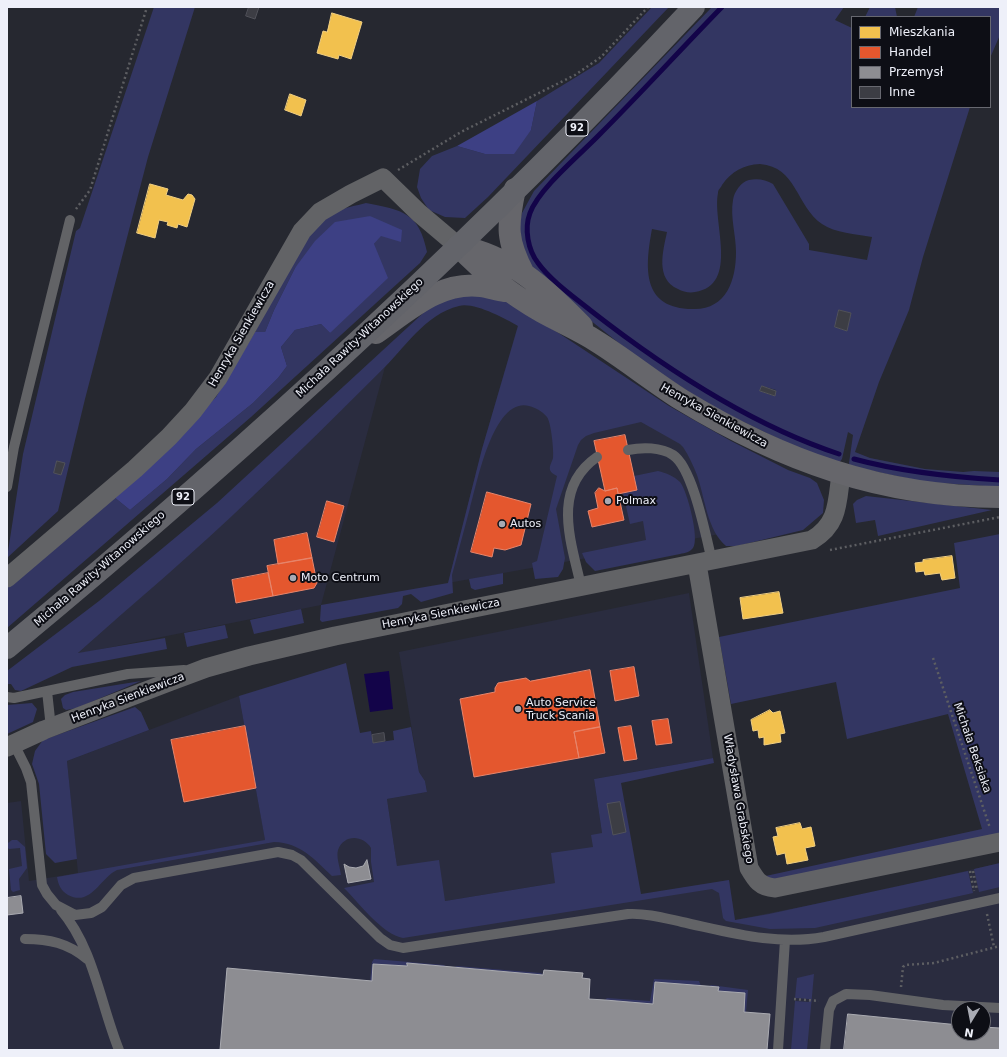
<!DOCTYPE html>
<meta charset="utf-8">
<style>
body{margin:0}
#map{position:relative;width:1007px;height:1057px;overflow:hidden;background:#262830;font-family:"DejaVu Sans",sans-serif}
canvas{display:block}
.frame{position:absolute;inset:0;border:8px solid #eef0f9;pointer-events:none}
.legend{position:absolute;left:851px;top:16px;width:140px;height:92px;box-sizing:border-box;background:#0d0e15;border:1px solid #676870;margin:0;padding:5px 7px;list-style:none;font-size:12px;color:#eef0f9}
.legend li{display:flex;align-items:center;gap:8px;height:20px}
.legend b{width:20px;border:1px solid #676870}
.north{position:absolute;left:951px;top:1001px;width:40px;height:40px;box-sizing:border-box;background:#0d0e15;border:1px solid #676870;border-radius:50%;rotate:190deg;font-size:11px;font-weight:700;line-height:16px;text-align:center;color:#eef0f9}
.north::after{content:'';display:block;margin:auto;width:14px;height:18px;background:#a8aab3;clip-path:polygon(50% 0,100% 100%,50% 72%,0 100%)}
</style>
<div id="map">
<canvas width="1007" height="1057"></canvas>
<div class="frame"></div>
<ul class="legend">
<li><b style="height:11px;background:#f2c14e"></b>Mieszkania</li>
<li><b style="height:11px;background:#e4572e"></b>Handel</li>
<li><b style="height:11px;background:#8d8d92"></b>Przemysł</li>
<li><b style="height:11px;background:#3c3d44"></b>Inne</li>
</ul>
<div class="north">N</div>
</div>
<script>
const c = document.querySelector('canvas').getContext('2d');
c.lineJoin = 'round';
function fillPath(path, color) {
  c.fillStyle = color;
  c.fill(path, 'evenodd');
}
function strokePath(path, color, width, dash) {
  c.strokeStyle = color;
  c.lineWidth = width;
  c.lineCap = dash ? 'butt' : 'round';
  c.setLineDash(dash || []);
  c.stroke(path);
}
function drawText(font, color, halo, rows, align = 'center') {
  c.font = font + ' "DejaVu Sans",sans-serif';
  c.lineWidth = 4;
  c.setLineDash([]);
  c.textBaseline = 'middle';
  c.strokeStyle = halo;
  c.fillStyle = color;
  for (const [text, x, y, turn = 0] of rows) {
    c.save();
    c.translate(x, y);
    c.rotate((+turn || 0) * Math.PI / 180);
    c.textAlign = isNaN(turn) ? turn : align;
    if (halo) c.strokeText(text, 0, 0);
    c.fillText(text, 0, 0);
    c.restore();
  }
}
fillPath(new Path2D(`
 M518,325L687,427L731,532L448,583L482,449Z
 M385,367L321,605L77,654L250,499Z
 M689,593L713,758L594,779L602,833L593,847L555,883L445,901L397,866L387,799L427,792L425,781L419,772L399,652Z
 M239,696L265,839L376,820L396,935L729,880L735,920L875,892L1000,863V1050H7V803L21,801L29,881L78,873L67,761ZM959,1009H983V1033H959Z`), '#2a2c3f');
fillPath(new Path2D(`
 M154,7H195L148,157L85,399L58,511L7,558L23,454L76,231L80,228Z
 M652,7H669L488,197L465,218L445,217L429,210L421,198L417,187L420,169L432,156L457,146L485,154L531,130L537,101L599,63Z
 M712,7H844L835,20L852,28V107H970L923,257L909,310L879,382L855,452L870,458L925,469L963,472L974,471L1000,472V487L924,482L850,466L849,463L853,435L848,432L842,459L838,464L820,459L711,406L640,360L585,316L534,270L523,253L519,225L522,213L534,191ZM760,164C797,167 796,206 822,224C835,233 856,234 872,237L867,260L809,250V244L773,184C766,180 758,178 749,180C741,182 734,192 733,200C730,217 736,235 736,252C736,281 726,310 693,309C641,309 645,267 652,229L667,232C663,251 655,279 678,289C683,292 690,293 695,292C740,285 712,222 718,193C718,189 721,188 722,185C732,171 743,165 760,164ZM839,310L851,313L847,331L835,327ZM762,386L776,390L774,396L760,391Z
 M870,7H895L897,17H865Z
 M918,7H1000V35L990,58V17H914Z
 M366,203C402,210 419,212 427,252L420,263L251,417L7,628V587L114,497L130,510L167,479L196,449L253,403L278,378L287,366L281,347L295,330L321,324L330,333L374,244L381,235L370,216L295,268L274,310L265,332H255C274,296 299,231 336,212C345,207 356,206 366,203Z
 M462,293L503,299L557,332L669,406L731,441L788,470L810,478L817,483L824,500L823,513L803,530L737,546H726C707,530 705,498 697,475C693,465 689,456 683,447L680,444L641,422L594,433L586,436L581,440L578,445L556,509L565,558L563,569L558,577L535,579L532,563L537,561L557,476C554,474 551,473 550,470C549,466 552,462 553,458C554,451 551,422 547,417C542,411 536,408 529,406C493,397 477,484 470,508C464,530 458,553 452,575L453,593L421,602L411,594L403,596L402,604L398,608L322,622L320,620L321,605L448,583L482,449L518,326C504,318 474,302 459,306C425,314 404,349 381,371C338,414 295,456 251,498C195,552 135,602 78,653L165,638L167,649L72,667L21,691L15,690L11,684H7V671L99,601L217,503L433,304Z
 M658,471C666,473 674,476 680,482C687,490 700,539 693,548C690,552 685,553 680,554L595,571L586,562L582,553L646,540L643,521L630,524L623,493L634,476Z
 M866,496L992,510L878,536L875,520L856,523L853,504L857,500Z
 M1000,534V839L773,885L761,877L982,829L948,714L847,739L836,682L731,704L719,637L960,588L954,543Z
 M503,573V584L475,590L471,588L469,579Z
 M301,609L304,623L254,634L250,620Z
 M225,625L228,638L187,647L184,633Z
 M346,663L360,733L371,731L373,743L394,740L393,731L411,727L419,772L425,781L427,792L387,799L397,866L439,860L445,901L555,883L551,853L593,847L591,835L602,833L594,779L713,758L714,763L621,783L641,894L729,880L735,920L769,914L968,871L973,893L815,928L770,929L726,921L723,918L719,893L712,889L403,938C383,935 358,902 344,888L374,882L371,862V848C363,835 344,834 338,850C336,857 340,867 341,875L332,876C314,859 301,843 274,842L117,870C100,878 91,907 68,895C61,891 58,884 57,877L265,840L239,696Z
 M141,681L77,708L66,710L63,708L61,699L65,695L73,692Z
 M32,703L37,709L33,722L7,734V705Z
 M135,707L141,712L149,730L67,761L77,859L55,863L46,854L39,784L32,764L35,751L43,740Z
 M12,840H17L25,847L27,868L19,879L20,890L13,892L11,890L9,869L22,866L20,848L9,849L8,848V843Z
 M1000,863V887L979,892L974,869Z
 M374,959L444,965L446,967L407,963V966L373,964L372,981H370L372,962Z
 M457,966L541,973L543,975L455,967Z
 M814,974L807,1050H791L795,1001L809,1002V999L795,998L797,978Z
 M654,979L699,981L701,986L655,982L653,1004L605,1000L607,998L650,1001Z
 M711,985L748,990L746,1012H744L745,993L718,991L719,988L709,987Z`), '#333662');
fillPath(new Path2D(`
 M537,101L531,130L514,154H485L457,146Z
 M370,216L402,230L401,242L381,236L374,244L388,278L330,333L321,324L295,330L281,347L287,366L278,378L253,403L196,449L167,479L130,510L114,497L175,440L216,397L255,332H265L274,310L295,268L315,241L335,222Z`), '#3d4084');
fillPath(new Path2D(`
 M389,671L393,709L370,712L364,674Z`), '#130449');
const homes = new Path2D(`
 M332,13L362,22L351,59L339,55L338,59L317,53L323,31L327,32Z
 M290,94L306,100L301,116L285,110Z
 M150,184L168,189L166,195L183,200L188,194L192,195L195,199L187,227L178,224L177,228L167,225L168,222L159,220L155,238L137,233Z
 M952,556L955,578L942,580L940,573L925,575L924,571L916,572L915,563L923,562V560Z
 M779,592L783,613L743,619L740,598Z
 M770,710L773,713L780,711L785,733L780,734L781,742L764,745V737L759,738L758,730L753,731L751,720Z
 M800,823L802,829L811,827L815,846L805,848L808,860L787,864L785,853L777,855L773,837L778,836L776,828Z`);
fillPath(homes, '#f2c14e');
strokePath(homes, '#f1cf81', 1);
const shops = new Path2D(`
 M625,435L637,490L618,494L617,488L605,491L594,441Z
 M599,488L605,491L617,488L624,520L592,527L588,511L598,508L595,493Z
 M487,492L531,504L521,545L505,550L494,548L492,557L471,552Z
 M327,501L344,506L334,542L317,537Z
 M307,533L312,558L278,564L274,540Z
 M312,558L317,583L314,588L273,596L267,566Z
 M268,573L273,596L236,603L232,580Z
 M634,667L639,696L615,701L610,671Z
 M590,670L600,727L574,732L579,758L474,777L460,699L495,692V688L498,683L526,678L530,681Z
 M668,719L672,743L656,745L652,721Z
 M245,726L256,788L184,802L171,740Z
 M631,726L637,759L624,761L618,728Z
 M600,727L605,753L579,758L574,732Z`);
fillPath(shops, '#e4572e');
strokePath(shops, '#e7856b', 1);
const industry = new Path2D(`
 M367,860L371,879L348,883L344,864L349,867L356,868L363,866Z
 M21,896L23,913L7,915V898Z
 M407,963L543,975L544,970L583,973L582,978L590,979L589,999L605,1000L653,1004L655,982L719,987L718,991L745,993L744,1012L770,1014L767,1050H220L227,968L372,981L373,964L407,966Z
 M848,1014L959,1025V1033H983V1027L1000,1028V1050H844Z`);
fillPath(industry, '#8d8d92');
strokePath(industry, '#aaabb1', 1);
strokePath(new Path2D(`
 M722,7C681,49 642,92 601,133C582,153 539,188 530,213C524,229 528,250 538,263C550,280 574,297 590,310C663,367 751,425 839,454
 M854,459C902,472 951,477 1000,480`), '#130449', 5);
const building = new Path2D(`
 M249,7H259L255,19L246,16Z
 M839,310L851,313L847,331L835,327Z
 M762,386L776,391L775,396L760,391Z
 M57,461L65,463L61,475L54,473Z
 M384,733L385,741L373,743L372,735Z
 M620,802L626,832L613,835L607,804Z`);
fillPath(building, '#3c3d44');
strokePath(building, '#51525a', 1);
strokePath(new Path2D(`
 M398,170L461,132L575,75L601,57L648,7
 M76,209L90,190L147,7
 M830,550L1000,517
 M933,658L990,828
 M970,871L974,891
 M973,871L977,890
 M987,914L994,947
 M901,987L903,967L905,965L934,963L1000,946
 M794,999L819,1001`), '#5d5e62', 2.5, [2, 3]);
strokePath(new Path2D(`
 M628,450C642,447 661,447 673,455C693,468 706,537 712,561
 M7,487L14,447L70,220
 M581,586C571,541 551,489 597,457
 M47,691L51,728
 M7,697L14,698L128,674L184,670
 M14,744L26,768L31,782L42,885L47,894L56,905L75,915L91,913L102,907L121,885L134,878L278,852L292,855L301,860L380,938L390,945L403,948L628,914C646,913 664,918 682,922C729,932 776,946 824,937L1000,898
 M61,910C94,949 100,1003 119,1050
 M25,939C49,939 68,943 87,959
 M778,1050L785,940
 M825,1050L829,1010L833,1001L846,994L870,995L943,1005L1000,1008`), '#626366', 10);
strokePath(new Path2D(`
 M697,564L749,868C756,880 760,887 775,888L1000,842
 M7,578L135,469L169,437L193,411L218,378L302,231L320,212L351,194L383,178L419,213L458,246
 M7,747L44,730L169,682L206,668L249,656L335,636L812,540C839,524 837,502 841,474`), '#626366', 19);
strokePath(new Path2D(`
 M515,189C507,226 506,240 524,274
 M458,246C483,272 510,294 542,312C560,322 579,330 596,341C625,359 652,381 682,400C781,460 882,497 1000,497
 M458,246C510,255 546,289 582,326
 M376,333C408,311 439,281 481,286C489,287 497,290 505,291`), '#66666b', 22);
strokePath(new Path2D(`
 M7,648C248,449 480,236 694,7`), '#63646a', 22);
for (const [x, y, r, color] of [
 [608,501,4,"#a8aab3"],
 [502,524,4,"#a8aab3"],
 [293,578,4,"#a8aab3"],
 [518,709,4,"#a8aab3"]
]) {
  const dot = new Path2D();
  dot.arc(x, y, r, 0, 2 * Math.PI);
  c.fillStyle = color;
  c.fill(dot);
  strokePath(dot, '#0d0e15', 1.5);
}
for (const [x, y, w] of [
 [577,128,22],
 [183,497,22]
]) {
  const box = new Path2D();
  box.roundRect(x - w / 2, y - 8, w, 16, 3);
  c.fillStyle = '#0d0e15';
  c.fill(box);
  strokePath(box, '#eef0f9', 1);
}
drawText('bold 10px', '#eef0f9', null, [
 ["92",577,128],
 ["92",183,497]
]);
drawText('11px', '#eef0f9', '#0d0e15', [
 ["Henryka Sienkiewicza",242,334,-60],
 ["Michała Rawity-Witanowskiego",360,338,-43],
 ["Henryka Sienkiewicza",714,416,29],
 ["Michała Rawity-Witanowskiego",100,569,-41],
 ["Henryka Sienkiewicza",441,614,-11],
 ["Henryka Sienkiewicza",128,698,-21],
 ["Michała Beksiaka",972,748,71],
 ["Władysława Grabskiego",738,799,80]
]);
drawText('11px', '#eef0f9', '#0d0e15', [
 ["Polmax",616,501],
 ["Autos",510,524],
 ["Moto Centrum",301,578],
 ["Auto Service",526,703],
 ["Truck Scania",526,716]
], 'left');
</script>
